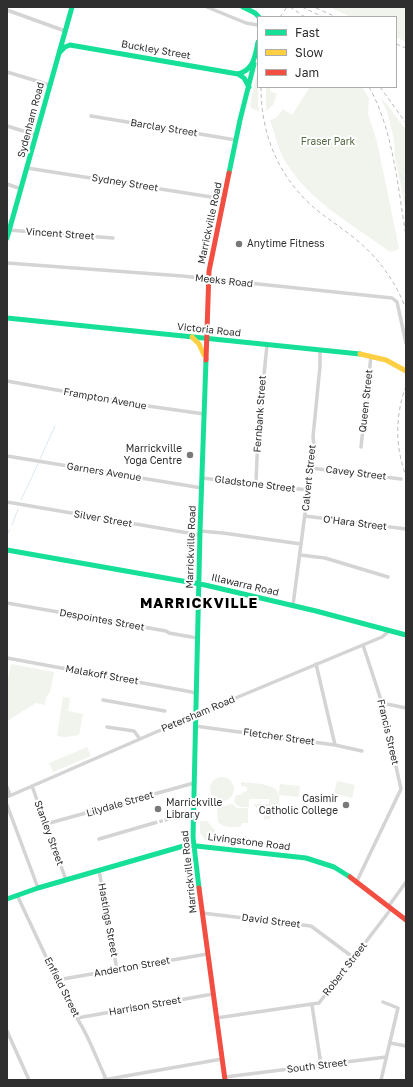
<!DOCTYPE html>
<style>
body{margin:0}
#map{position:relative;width:413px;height:1087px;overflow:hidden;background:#fff;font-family:"Golos Text",sans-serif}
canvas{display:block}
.frame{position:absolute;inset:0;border:8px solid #2f2f2f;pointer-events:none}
.legend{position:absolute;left:257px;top:16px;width:140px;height:72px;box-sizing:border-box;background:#fff;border:1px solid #acacac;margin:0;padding:5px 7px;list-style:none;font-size:12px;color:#2f2f2f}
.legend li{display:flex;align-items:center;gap:8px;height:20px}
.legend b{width:20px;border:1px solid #acacac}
</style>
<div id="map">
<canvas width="413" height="1087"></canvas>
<div class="frame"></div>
<ul class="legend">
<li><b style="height:5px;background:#16e098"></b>Fast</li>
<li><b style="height:5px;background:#ffcf43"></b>Slow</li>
<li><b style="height:5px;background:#f24e42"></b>Jam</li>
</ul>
</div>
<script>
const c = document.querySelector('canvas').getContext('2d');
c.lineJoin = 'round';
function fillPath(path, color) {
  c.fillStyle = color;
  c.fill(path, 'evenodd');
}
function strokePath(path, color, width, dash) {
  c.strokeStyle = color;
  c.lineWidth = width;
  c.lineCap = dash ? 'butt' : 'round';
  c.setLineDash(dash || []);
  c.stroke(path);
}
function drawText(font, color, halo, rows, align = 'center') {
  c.font = font + ' "Golos Text",sans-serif';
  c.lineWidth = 4;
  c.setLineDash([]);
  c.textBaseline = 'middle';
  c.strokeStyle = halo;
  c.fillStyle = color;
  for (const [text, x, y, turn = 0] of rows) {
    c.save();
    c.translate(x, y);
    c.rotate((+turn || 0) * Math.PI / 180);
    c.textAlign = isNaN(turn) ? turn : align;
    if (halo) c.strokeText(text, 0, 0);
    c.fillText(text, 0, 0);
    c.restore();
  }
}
fillPath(new Path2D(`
 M329,7H406V42L396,37V17H351Z
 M258,69V105L260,112L251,108L250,105Z
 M266,87H270V91L277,94L273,105L266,111Z
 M310,87H362L369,98L368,114L377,142L399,248L397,250L390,252C352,224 303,198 282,155C277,144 274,132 270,120L276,118L283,109L292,115Z
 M381,99L386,103L406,130V192L404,194L406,200V211L395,158L394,139L387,111Z
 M11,664L54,672L50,692L46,697L45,705L36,703L7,721V683Z
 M63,697L70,698L68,711L83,714L79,735L65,737L57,736Z
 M87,747L91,756L53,772L49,763Z
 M210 789a12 12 0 1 1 24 0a12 12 0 1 1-24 0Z
 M337,781L355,785L352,798L334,793Z
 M241,782C252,784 274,782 279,794L280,784L300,786L299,797L279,795L280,808L272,807L270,819L264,820V815H259V809L256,808V806H254V804H269V799H249V807C241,807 237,808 234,801L236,795H241L242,793L247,791V787L241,786Z
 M232,804L237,808H248V823H242L240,827C231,827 224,828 218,822L217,808Z
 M200,821H207L215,830V841L205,840L200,833Z`), '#f1f4ed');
strokePath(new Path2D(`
 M400,175L406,180
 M40,459L55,426
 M21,500L39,462
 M12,525L18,509
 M7,535L10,529`), '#dbe8f0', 1);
strokePath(new Path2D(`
 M154,823L173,818`), '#d5d5d5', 3.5, [3.5, 2]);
strokePath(new Path2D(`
 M207,7L246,23L258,25
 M7,10L65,31
 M7,72L50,85
 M91,116L236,140
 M7,126L36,135
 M27,168L224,199
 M7,184L21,189
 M8,230L113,238
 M7,263L182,276L392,298L397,302L406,343
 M7,381L134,404L204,414
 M361,447L371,356
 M7,456L202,488
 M311,468L401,479
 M202,478L308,490
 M256,483L258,434L267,345
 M7,502L200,535
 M305,516L406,529
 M200,531L223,533L301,544
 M300,555L325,558L388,577
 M7,603L166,631L169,633L197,638
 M293,605L314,445L313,437L320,366V350
 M7,658L192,692L196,694
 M316,664L335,745
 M103,700L165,711
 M382,703L406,708
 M195,726L335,745L362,751
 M107,727L134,731L140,739
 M32,786L66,880
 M7,787L10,795
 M7,797L202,712L382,637L389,631
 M7,805L38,888
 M46,824L194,783
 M99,839L154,823
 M99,870L117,970
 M356,883L401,789L382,703L363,645
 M17,895L70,1008C86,1029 95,1055 106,1079
 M388,907L406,882
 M202,913L311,926L354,958
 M57,980L207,954
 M312,1005L321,1065
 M77,1018L213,994
 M216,1018L319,1003L391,909
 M7,1031L29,1080
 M390,1043L406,1046
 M225,1077L386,1057
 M103,1080L222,1059
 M381,1080L398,1008L383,1002`), '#d4d4d4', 3.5);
strokePath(new Path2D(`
 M243,7L255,13L259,17
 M59,53L65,47L70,45L238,74C254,70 255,56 258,42
 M238,74L244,78L249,87
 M229,173L240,120L254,64
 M7,238L72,7
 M7,318L360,354
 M7,550L205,585L316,611L406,635
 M199,888L193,837L200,531L206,360
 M7,899L38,888L187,845L306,858L334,867L350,877`), '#16e098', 5);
strokePath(new Path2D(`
 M192,337L199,344L204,355
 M360,354L386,360L406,371`), '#ffcf43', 5);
strokePath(new Path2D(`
 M206,360L209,271L229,173
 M350,877L406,920
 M199,888L225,1080`), '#f24e42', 5);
strokePath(new Path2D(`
 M290,7L305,17
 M302,7L323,17
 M316,8L336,17
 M280,17L287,7
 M396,44L406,48
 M261,87C261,133 277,174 312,206C325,217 339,226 353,237C377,256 395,280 406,309
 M369,87C393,129 398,188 406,236
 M380,87L406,123
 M406,386C395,415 395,447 406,476`), '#bbb', 1, [4, 3]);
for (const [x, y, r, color] of [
 [239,244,4,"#787878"],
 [190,455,4,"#787878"],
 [346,805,4,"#787878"],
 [158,809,4,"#787878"]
]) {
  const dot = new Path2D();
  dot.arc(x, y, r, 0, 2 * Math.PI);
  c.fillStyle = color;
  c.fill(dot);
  strokePath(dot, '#fff', 1.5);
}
drawText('10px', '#2f2f2f', '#fff', [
 ["Buckley Street",156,50,10],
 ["Sydenham Road",31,120,-75],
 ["Barclay Street",164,128,9],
 ["Sydney Street",125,183,9],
 ["Marrickville Road",210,223,-78],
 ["Vincent Street",60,234,4],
 ["Meeks Road",224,281,6],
 ["Victoria Road",209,330,6],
 ["Frampton Avenue",105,399,10],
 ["Queen Street",366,401,-84],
 ["Fernbank Street",260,414,-86],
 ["Garners Avenue",104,472,9],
 ["Cavey Street",356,473,7],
 ["Calvert Street",309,478,-84],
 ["Gladstone Street",255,484,7],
 ["Silver Street",103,519,10],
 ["O'Hara Street",355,523,7],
 ["Marrickville Road",191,547,-88],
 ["Illawarra Road",245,585,13],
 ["Despointes Street",102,620,10],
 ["Malakoff Street",102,675,10],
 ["Petersham Road",198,714,-23],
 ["Francis Street",388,732,77],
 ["Fletcher Street",279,737,8],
 ["Lilydale Street",120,804,-16],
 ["Stanley Street",49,833,70],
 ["Livingstone Road",249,842,7],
 ["Marrickville Road",189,872,-96],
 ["Hastings Street",108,920,80],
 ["David Street",271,921,7],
 ["Anderton Street",132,967,-10],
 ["Robert Street",345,969,-52],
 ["Enfield Street",62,987,63],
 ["Harrison Street",145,1006,-10],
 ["South Street",317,1066,-7]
]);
drawText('10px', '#52673f', '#fff', [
 ["Fraser Park",328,142]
]);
drawText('10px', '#2f2f2f', '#fff', [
 ["Anytime Fitness",247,244],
 ["Marrickville",182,449,"right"],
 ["Yoga Centre",182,461,"right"],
 ["Casimir",338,799,"right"],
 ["Catholic College",338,811,"right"],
 ["Marrickville",166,803],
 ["Library",166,815]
], 'left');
c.letterSpacing = '1px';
drawText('bold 14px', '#000', '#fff', [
 ["MARRICKVILLE",199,604]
]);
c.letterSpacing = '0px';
</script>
